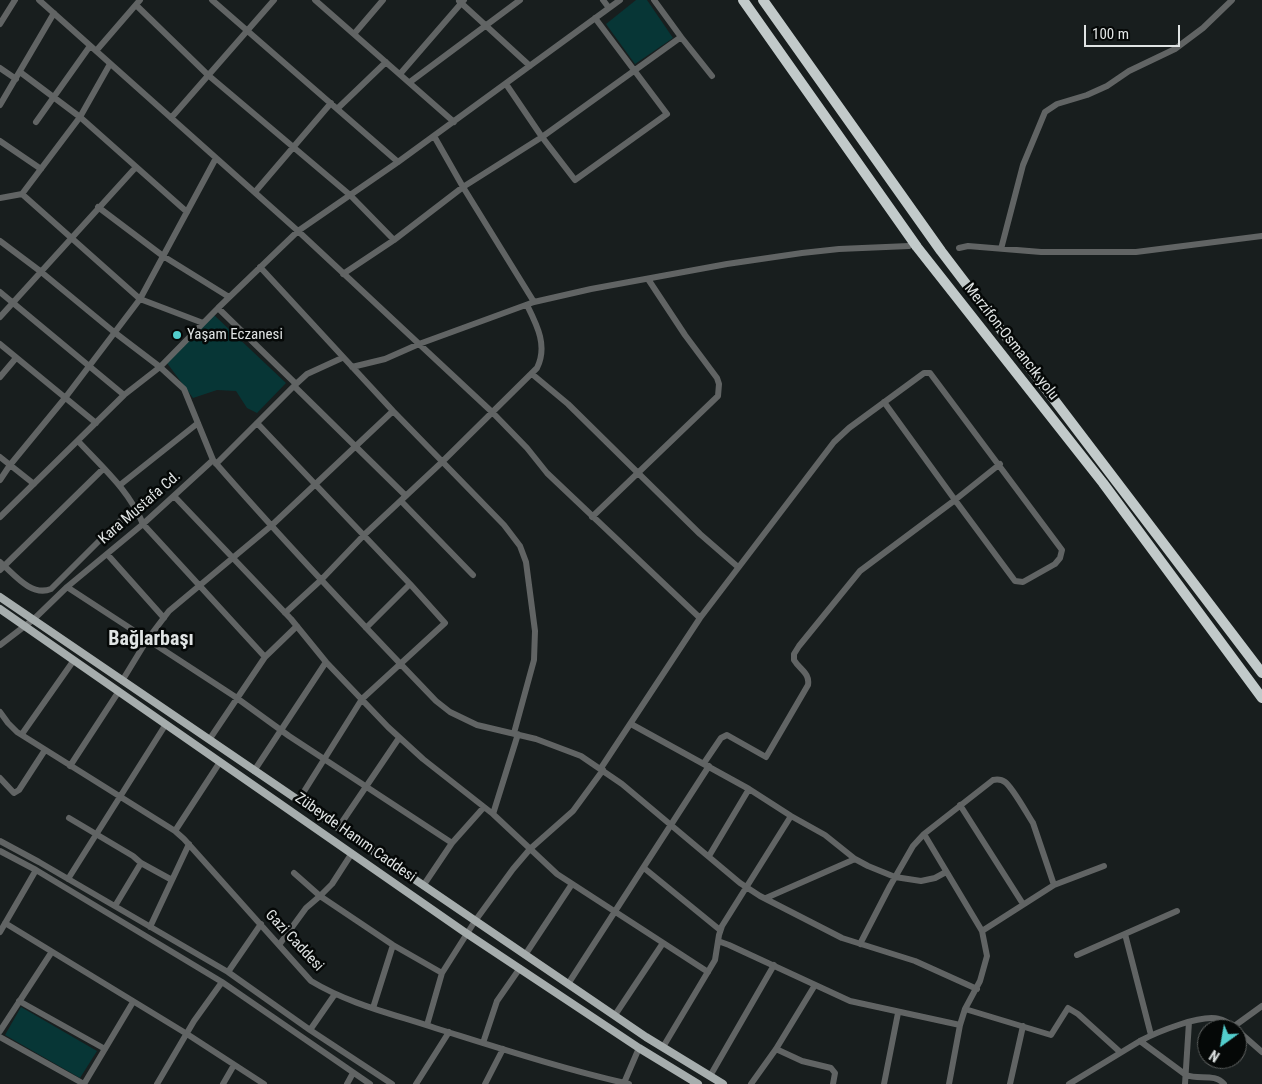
<!DOCTYPE html>
<meta charset="utf-8">
<style>
body{margin:0}
#map{position:relative;width:1262px;height:1084px;overflow:hidden;background:#181e1e;font-family:"Roboto Condensed",sans-serif}
canvas{display:block}
.north{position:absolute;left:1197px;top:1019px;width:50px;height:50px;box-sizing:border-box;background:#050807;border:1px solid #5d605f;border-radius:50%;rotate:212deg;font-size:14px;font-weight:700;line-height:20px;text-align:center;color:#e0e4e4}
.north::after{content:'';display:block;margin:auto;width:18px;height:22px;background:#52cdcc;clip-path:polygon(50% 0,100% 100%,50% 72%,0 100%)}
.scale{position:absolute;left:1084px;top:25px;width:96px;height:22px;box-sizing:border-box;border:2px solid #e0e4e4;border-top:0;padding-left:6px;font-size:15px;line-height:18px;white-space:nowrap;color:#e0e4e4;-webkit-text-stroke:4px #050807;paint-order:stroke}
</style>
<div id="map">
<canvas width="1262" height="1084"></canvas>
<div class="north">N</div>
<div class="scale">100 m</div>
</div>
<script>
const c = document.querySelector('canvas').getContext('2d');
c.lineJoin = 'round';
function fillPath(path, color) {
  c.fillStyle = color;
  c.fill(path, 'evenodd');
}
function strokePath(path, color, width, dash) {
  c.strokeStyle = color;
  c.lineWidth = width;
  c.lineCap = dash ? 'butt' : 'round';
  c.setLineDash(dash || []);
  c.stroke(path);
}
function drawText(font, color, halo, rows, align = 'center') {
  c.font = font + ' "Roboto Condensed",sans-serif';
  c.lineWidth = 5;
  c.setLineDash([]);
  c.textBaseline = 'middle';
  c.strokeStyle = halo;
  c.fillStyle = color;
  for (const [text, x, y, turn = 0] of rows) {
    c.save();
    c.translate(x, y);
    c.rotate((+turn || 0) * Math.PI / 180);
    c.textAlign = isNaN(turn) ? turn : align;
    if (halo) c.strokeText(text, 0, 0);
    c.fillText(text, 0, 0);
    c.restore();
  }
}
fillPath(new Path2D(`
 M636,0H647L673,38L635,64L606,24Z
 M214,315L286,383L257,413L247,408L236,391L217,390L193,398L167,363Z
 M21,1007L97,1051L80,1078L5,1035Z`), '#073636');
strokePath(new Path2D(`
 M39,0L298,231L492,412L527,448L547,473L700,618
 M212,0L398,162
 M315,0L454,122
 M603,0L609,8
 M654,0L681,37L712,76
 M459,1L530,66
 M136,5L208,75L350,195L394,240
 M0,24L15,0
 M354,34L383,0
 M96,51L140,0
 M0,68L16,79
 M20,72L80,117L187,212
 M400,74L464,0
 M410,82L520,0
 M506,84L542,137L575,180L667,114L595,18
 M0,105L54,13
 M337,109L386,62
 M171,118L274,0
 M36,122L90,46
 M434,136L463,187L534,302
 M0,141L41,169
 M255,192L331,103
 M22,194L140,299L203,323
 M0,198L22,194L80,117L110,64
 M98,207L163,256L229,297
 M0,241L40,271L114,332L160,367L184,389L213,460L143,524L67,587L34,619L0,645
 M959,248L968,246L1041,252H1136L1262,236
 M1001,249L1023,165L1045,112L1057,104L1087,95L1107,86L1129,71L1175,49L1203,28L1232,0
 M260,267L393,411L504,525L520,546L526,562L535,631L534,660L514,733
 M343,274L394,240L463,187L542,137L681,37
 M0,292L124,395
 M218,308L296,384
 M0,317L136,167
 M0,344L96,423
 M352,367L385,359L419,344L534,302L591,289L727,264L802,253L839,249L909,246
 M532,374L568,404L700,534L738,567
 M0,377L16,358
 M294,386L406,496
 M884,402L955,500L1000,464
 M257,423L410,584L445,623L362,699L298,801
 M78,441C102,467 129,490 143,524L265,657
 M0,457L34,484
 M213,460C285,543 360,622 436,701L450,712L477,725L536,739L581,756L622,784L740,883L760,896L842,938L915,961L977,989
 M216,464L296,384L307,374L342,358
 M0,480L10,465L65,398L140,299L216,158
 M120,485L198,423
 M174,496L291,619L326,662L388,727L423,759L493,814L557,874L708,972
 M401,501L473,575
 M0,517L124,395L160,367L218,308L298,231L398,162L620,0
 M592,517L718,396L719,384L717,378L685,335L648,279
 M107,554L164,618
 M0,562C14,574 31,597 51,589L111,529L136,507
 M0,570L103,469
 M67,587L234,696L289,736L452,843
 M285,613L321,580L364,535L442,462L537,368C548,346 537,325 527,305
 M366,628L410,584
 M122,681L147,640L169,611L271,526L393,411
 M0,712L8,723L17,732L175,831L184,839L311,981C349,1004 393,1014 435,1028C499,1048 563,1069 629,1084
 M631,724L749,789L791,816L825,835L855,859L868,866L895,877L921,881L935,878L946,872
 M22,734L74,660
 M209,740L265,657L297,626
 M70,766L119,691
 M601,768L700,618L834,442L849,428L924,373H930L1062,550L1060,558L1055,564L1023,582L1015,581L955,500L860,571L799,646L794,654V660C800,670 810,673 808,685L766,757L727,735L721,738L704,763
 M254,771L326,662
 M0,778L14,793L19,790L45,750
 M960,805L1023,904
 M493,814L518,734
 M69,818L133,856L141,863L172,880
 M338,828L399,738
 M175,831L220,762
 M924,834L982,931L987,956L980,981L965,1009L960,1025L949,1084
 M0,841L39,862L228,972L310,1030L392,1084
 M0,851L36,870L222,982L370,1084
 M709,856L749,789
 M644,868L720,930
 M294,873L320,896L393,945L442,973
 M68,879L166,724
 M423,886L452,843L484,807
 M766,898L855,859
 M115,906L141,863
 M5,923L187,1034L264,1084
 M150,927L189,844
 M982,931L1054,885L1104,866
 M0,932L36,870
 M1125,934L1151,1035
 M718,941L729,945L850,1001L960,1025
 M860,944L890,886L913,846L924,834L993,780C998,779 1001,779 1005,782C1013,788 1027,814 1033,823L1054,885
 M279,945L306,908L320,896L332,884L352,853
 M525,955L572,884
 M1077,955L1177,911
 M228,972L261,924
 M568,984L709,766
 M19,1001L105,1049
 M373,1008L393,945
 M965,1009L1051,1035L1068,1008L1078,1014L1120,1052
 M615,1015L663,943
 M427,1025L442,973L475,921L513,869L530,849L573,811L603,770
 M1233,1027L1262,1006
 M310,1030L335,994
 M1237,1030L1262,1052
 M0,1031L51,953
 M0,1037L84,1084
 M1140,1041L1186,1075C1199,1080 1215,1073 1224,1084
 M483,1043L497,1001L520,968
 M663,1047L715,960L719,935L722,926L791,816
 M776,1049L802,1061L831,1068L835,1073L833,1084
 M710,1076L774,965
 M624,1083L639,1048
 M84,1084L133,1002
 M157,1084L194,1021L222,982
 M223,1084L234,1065
 M347,1084L353,1073
 M416,1084L449,1032
 M485,1084L503,1049
 M751,1084L776,1049L815,985
 M884,1084L898,1013
 M1010,1084L1023,1026
 M1069,1084L1140,1041C1157,1032 1201,1014 1219,1019C1226,1020 1231,1025 1236,1029
 M1185,1084L1189,1022`), '#616464', 6);
strokePath(new Path2D(`
 M0,597L646,1037L723,1084
 M0,609L463,931L639,1048L698,1084`), '#a6adad', 8);
strokePath(new Path2D(`
 M743,0L917,247L1103,483L1262,698
 M763,0L941,251L1262,673`), '#c2caca', 10);
for (const [x, y, r, color] of [
 [177,335,5,"#52cdcc"]
]) {
  const dot = new Path2D();
  dot.arc(x, y, r, 0, 2 * Math.PI);
  c.fillStyle = color;
  c.fill(dot);
  strokePath(dot, '#050807', 2);
}
drawText('15px', '#e0e4e4', '#050807', [
 ["Yaşam Eczanesi",187,335]
], 'left');
drawText('15px', '#e0e4e4', '#050807', [
 ["Merzifon-Osmancık yolu",1011,342,52],
 ["Kara Mustafa Cd.",140,508,-41],
 ["Zübeyde Hanım Caddesi",355,838,35],
 ["Gazi Caddesi",294,941,47]
]);
drawText('bold 20px', '#e0e4e4', '#050807', [
 ["Bağlarbaşı",151,640]
]);
</script>
